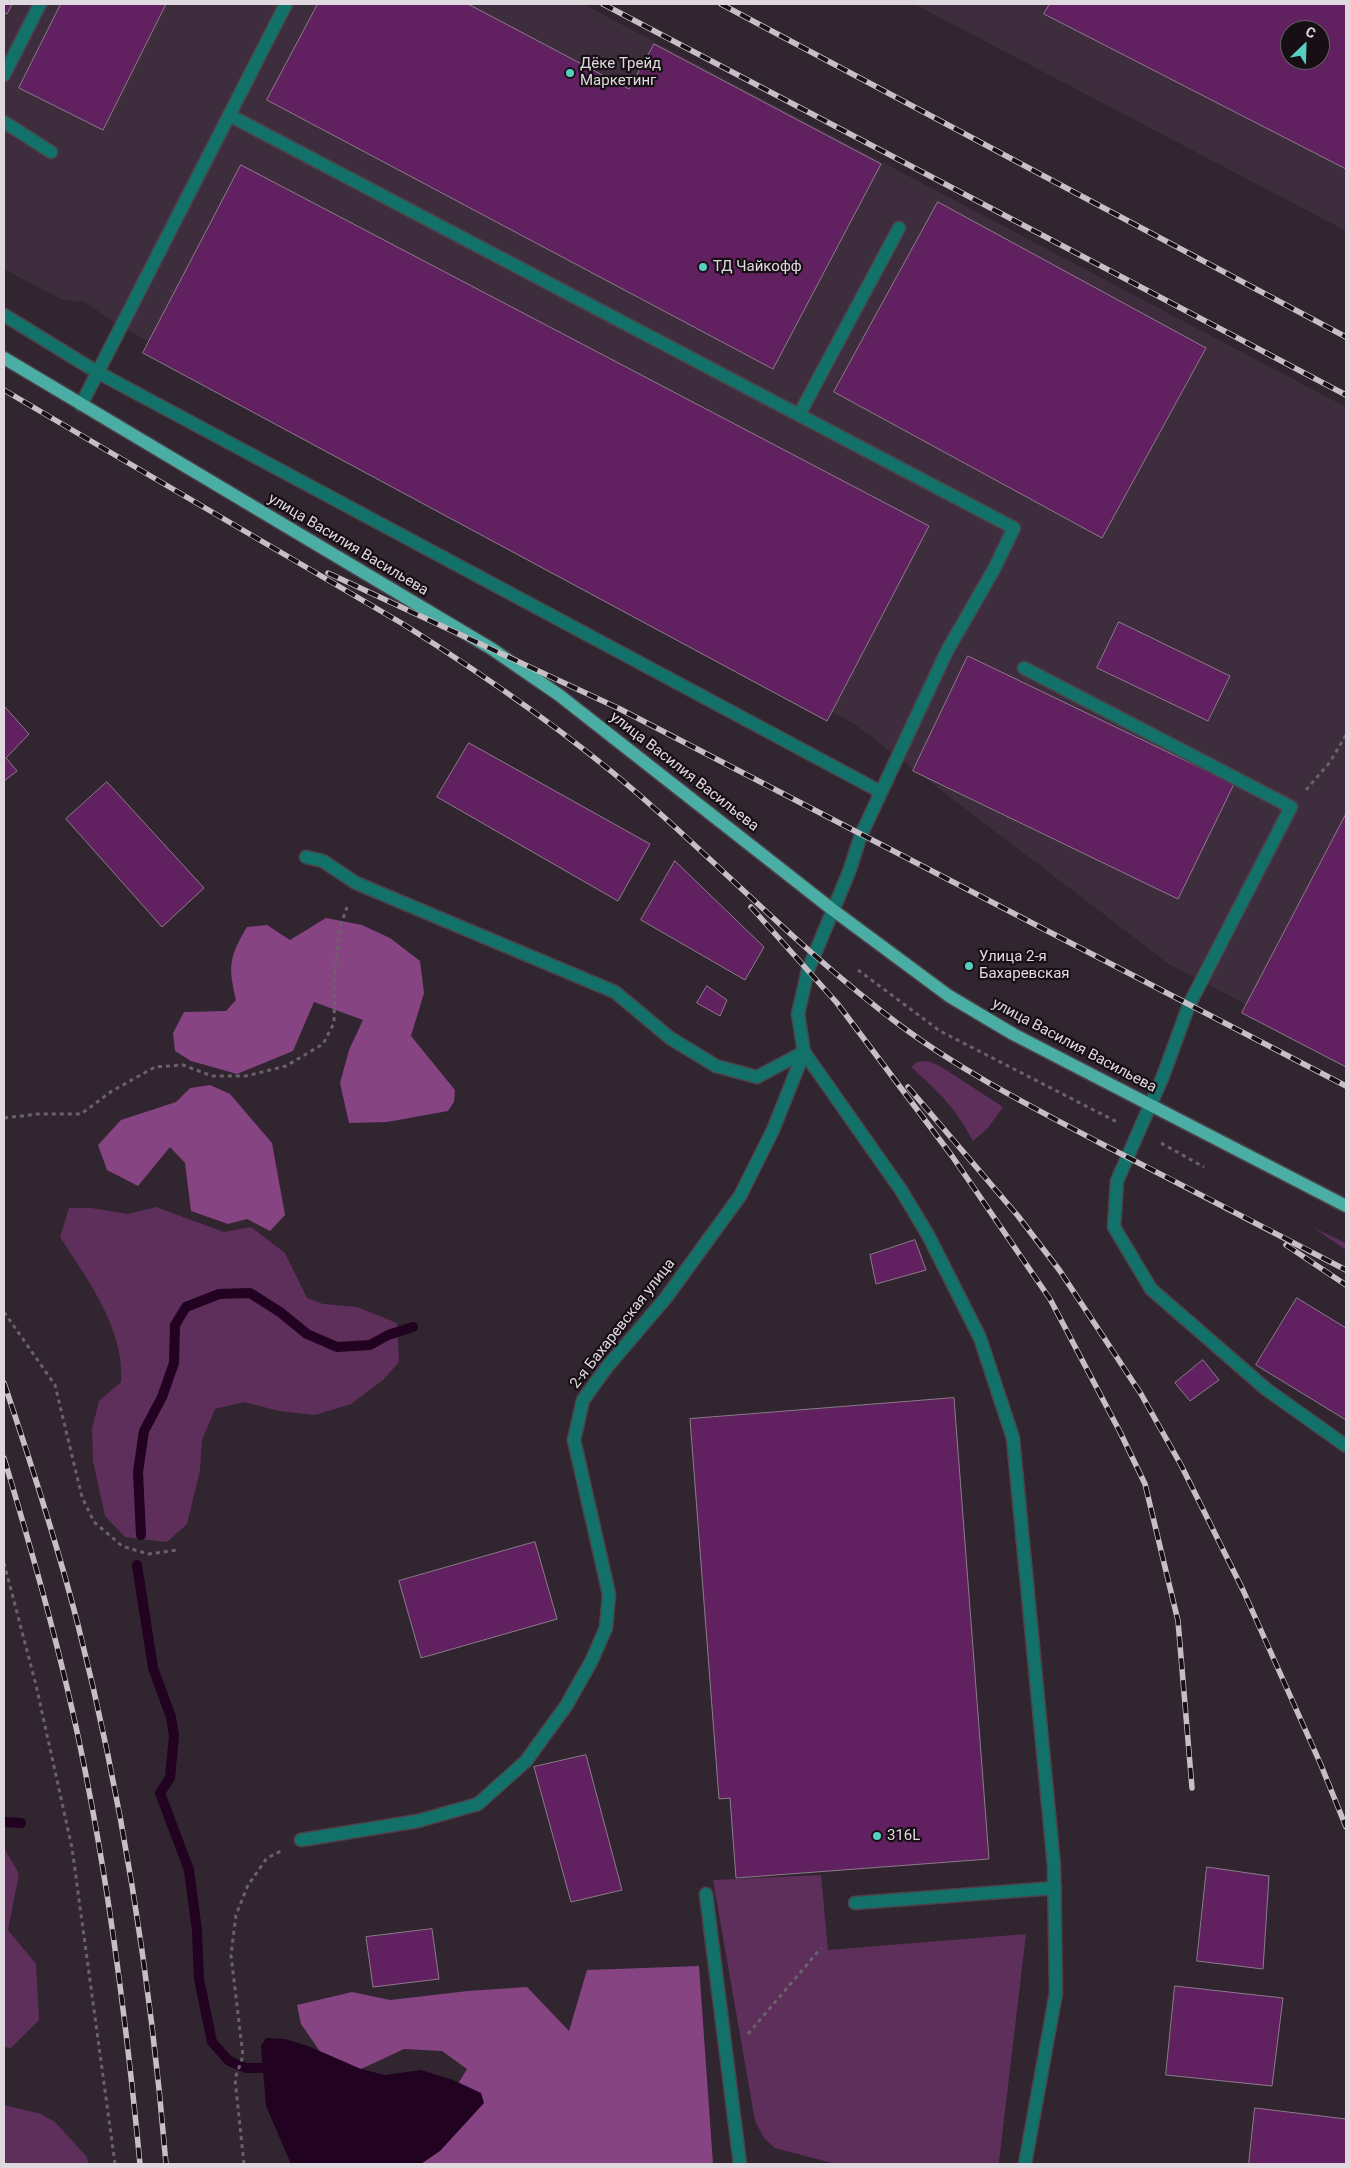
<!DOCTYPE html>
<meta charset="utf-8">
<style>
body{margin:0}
#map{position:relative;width:1350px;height:2168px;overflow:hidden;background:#312530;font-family:Roboto,sans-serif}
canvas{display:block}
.frame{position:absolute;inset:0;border:5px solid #e0d8df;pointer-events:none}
.north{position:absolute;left:1280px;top:20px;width:50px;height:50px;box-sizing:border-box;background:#161015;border:1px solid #676066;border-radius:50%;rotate:24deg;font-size:14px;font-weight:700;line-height:20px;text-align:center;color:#e0d8df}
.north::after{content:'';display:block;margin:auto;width:18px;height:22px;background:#57cec2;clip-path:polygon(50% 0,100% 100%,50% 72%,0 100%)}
</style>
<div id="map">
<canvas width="1350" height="2168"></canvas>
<div class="frame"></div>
<div class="north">С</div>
</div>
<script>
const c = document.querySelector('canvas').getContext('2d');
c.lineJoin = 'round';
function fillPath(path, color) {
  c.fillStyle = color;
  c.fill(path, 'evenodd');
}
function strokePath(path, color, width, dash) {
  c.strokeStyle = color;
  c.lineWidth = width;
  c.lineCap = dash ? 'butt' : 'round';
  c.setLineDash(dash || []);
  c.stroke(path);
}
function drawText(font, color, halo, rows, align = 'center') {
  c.font = font + ' Roboto,sans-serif';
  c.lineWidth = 4.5;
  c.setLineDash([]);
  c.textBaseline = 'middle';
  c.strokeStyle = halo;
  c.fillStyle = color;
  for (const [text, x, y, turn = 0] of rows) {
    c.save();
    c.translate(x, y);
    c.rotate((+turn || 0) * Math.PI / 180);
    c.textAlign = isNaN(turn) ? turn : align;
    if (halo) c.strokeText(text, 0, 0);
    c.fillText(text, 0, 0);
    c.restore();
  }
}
fillPath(new Path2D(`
 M4,4H583L1346,407V1057L1169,964L854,724L428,496L113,322L85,302L62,300L4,269Z
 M914,4H1346V231ZM1290,30H1320V60H1290Z`), '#3e2d3d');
fillPath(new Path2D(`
 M927,1061L940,1066L1003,1107L988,1128L973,1141C954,1106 940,1093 911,1067L917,1062Z
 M156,1207L224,1232L251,1227L285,1253L307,1298L323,1304L357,1307L397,1323L399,1362L383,1380L351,1404L315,1415L279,1411L244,1402L215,1409L202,1440L200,1470L187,1524L167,1542L125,1537L105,1516L93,1461L92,1429L99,1401L121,1382C125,1329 87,1279 60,1237L69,1208H91L128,1214Z
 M1314,1228L1346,1243V1250Z
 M4,1848L19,1874L8,1930L36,1964L39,2020L11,2048L4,2047Z
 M821,1875L828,1950L1026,1934L999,2162L996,2164H836L775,2148L764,2138L755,2121L713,1880Z
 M4,2105L41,2114L55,2122L87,2157L88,2164H4Z`), '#5e2f5b');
fillPath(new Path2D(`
 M326,918L362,925L390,938L420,961L424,993L411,1036L455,1090L454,1102L448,1111L387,1122L349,1123L340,1083L349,1050L363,1020L314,1002L293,1051L237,1074L191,1061L175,1051L173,1033L184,1012L226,1011L236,1000C228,966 229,957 247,927L267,925L290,940Z
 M210,1085L230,1094L272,1143L285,1215L270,1231L247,1219L228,1224L191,1211L185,1163L170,1147L138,1186L107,1170L98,1145L121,1120L176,1102L190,1088Z
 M699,1966L713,2164H368L443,2108L467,2069L442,2051L404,2049L361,2069L341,2082L301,2024L297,2005L352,1992L390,2000L468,1991L527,1987L569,2031L587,1970Z`), '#874483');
fillPath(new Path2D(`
 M266,2038L285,2039L308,2046L361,2069L385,2075L421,2070L453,2080L481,2093L484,2103L440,2151L421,2164H291L266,2106L261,2046Z`), '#210220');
strokePath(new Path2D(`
 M141,1535L138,1472L144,1431L162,1397L174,1363L175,1325L186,1307L219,1294L250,1293L280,1312L307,1334L337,1347L370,1345L388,1335L413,1327
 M137,1565L153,1668L171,1717L174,1735L170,1778L160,1793L189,1870L197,1931L199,1979L212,2042L229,2061L246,2068H263
 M4,1822L21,1823`), '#210220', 10);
const building = new Path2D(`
 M4,4H12L7,14L4,13Z
 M61,4H166L103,130L19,88Z
 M318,4H468L629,89L654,44L881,164L773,369L267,100Z
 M1050,4H1346V169L1044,14ZM1290,30H1320V60H1290Z
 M241,165L929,526L827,721L143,353Z
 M938,202L1206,348L1102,538L834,392Z
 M1119,622L1230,676L1208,721L1097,668Z
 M968,656L1234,784L1178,899L913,771Z
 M4,706L29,734L6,758L17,771L4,781Z
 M469,743L650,844L618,901L437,797Z
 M107,782L204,888L162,927L66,819Z
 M1346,814V1067L1242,1013Z
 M675,861L764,947L745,980L641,920Z
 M707,986L727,1000L720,1016L697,1003Z
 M915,1240L926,1270L876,1284L870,1255Z
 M1297,1298L1346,1328V1420L1256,1365Z
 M1203,1360L1219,1380L1190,1401L1175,1383Z
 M954,1398L989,1859L736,1878L730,1798L719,1799L690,1419Z
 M535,1542L557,1619L421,1658L399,1581Z
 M586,1755L622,1890L571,1902L534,1767Z
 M1207,1867L1269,1876L1263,1969L1197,1961Z
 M432,1929L439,1979L373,1987L366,1937Z
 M1175,1986L1283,1998L1272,2086L1166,2075Z
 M1255,2108L1346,2119V2164H1249Z`);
fillPath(building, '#61205f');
strokePath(building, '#8b7c89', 1);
const minor = new Path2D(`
 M4,75L40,4
 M229,115L799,415
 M4,122L51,152
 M4,315L97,372L881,792
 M81,405L286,4
 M1024,668L1291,807L1189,1005L1163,1076L1117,1181L1114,1227L1151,1289L1266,1389L1346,1446
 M306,857L323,861L356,883L615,992L670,1038L716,1066L757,1077L804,1052
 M804,1052L901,1190L928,1235L980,1338L1013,1438L1054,1866L1056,1993L1025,2164
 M301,1840L418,1821L478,1804L526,1761L566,1706L591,1662L606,1628L609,1594L574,1440L583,1400L607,1367L665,1299L740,1196L773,1130L804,1052L798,1014L808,970L849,872L861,835L947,651L993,571L1014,528L799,415L899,228
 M706,1894L740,2164
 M855,1903L1055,1888`);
const major = new Path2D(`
 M4,358L492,649L559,695L833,910L949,996L1013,1034L1346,1206`);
strokePath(minor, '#4d424c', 15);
strokePath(major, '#4d424c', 15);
strokePath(new Path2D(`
 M1306,790L1330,762L1346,735
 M858,970L940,1031L1117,1122
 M4,1118L38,1114H81L112,1091L155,1067L183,1065L212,1076H246L286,1066L323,1044L334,1023L335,970L340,927L347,907
 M1161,1143L1204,1167
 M4,1312L55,1385L82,1497L94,1522L122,1546L148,1554L178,1550
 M4,1563L36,1685L72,1848L115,2164
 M748,2034L821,1948
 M244,2164L235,2079L243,2056L231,1955L236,1915L248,1885L267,1858L281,1851`), '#6c616b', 3, [4, 4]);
strokePath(minor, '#12726a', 12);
strokePath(major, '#4baea4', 12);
const rail = new Path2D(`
 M603,4L1346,395
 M721,4L1346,337
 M4,390L403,624C484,675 564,730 637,793C725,870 806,955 901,1026C963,1072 1032,1107 1100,1143C1182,1185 1264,1227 1346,1270
 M328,573L620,709L1346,1086
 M751,907L837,1003L952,1156L1050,1299L1120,1432L1145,1484L1178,1621L1192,1788
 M908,1087L1018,1216L1060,1271L1141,1394L1181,1465L1243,1590L1321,1765L1346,1827
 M1286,1245L1346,1285
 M4,1383C31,1463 57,1543 78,1625C123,1802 151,1983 166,2164
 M4,1458C37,1568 68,1678 89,1791C113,1914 128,2039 140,2164`);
strokePath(rail, '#c7bec6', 5.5);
strokePath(rail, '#161015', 4, [11]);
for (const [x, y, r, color] of [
 [570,73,5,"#57cec2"],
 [703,267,5,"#57cec2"],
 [969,966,5,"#57cec2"],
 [877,1836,5,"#57cec2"]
]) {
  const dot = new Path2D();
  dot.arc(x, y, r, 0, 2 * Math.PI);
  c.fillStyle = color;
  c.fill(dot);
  strokePath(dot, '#161015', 2);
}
drawText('15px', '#e0d8df', '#161015', [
 ["Дёке Трейд",580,64],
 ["Маркетинг",580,81],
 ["ТД Чайкофф",713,267],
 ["Улица 2-я",979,957],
 ["Бахаревская",979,974],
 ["316L",887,1836]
], 'left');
drawText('15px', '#e0d8df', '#161015', [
 ["улица Василия Васильева",348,545,31],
 ["улица Василия Васильева",684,772,38],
 ["улица Василия Васильева",1074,1046,28],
 ["2-я Бахаревская улица",623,1324,-52]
]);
</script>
